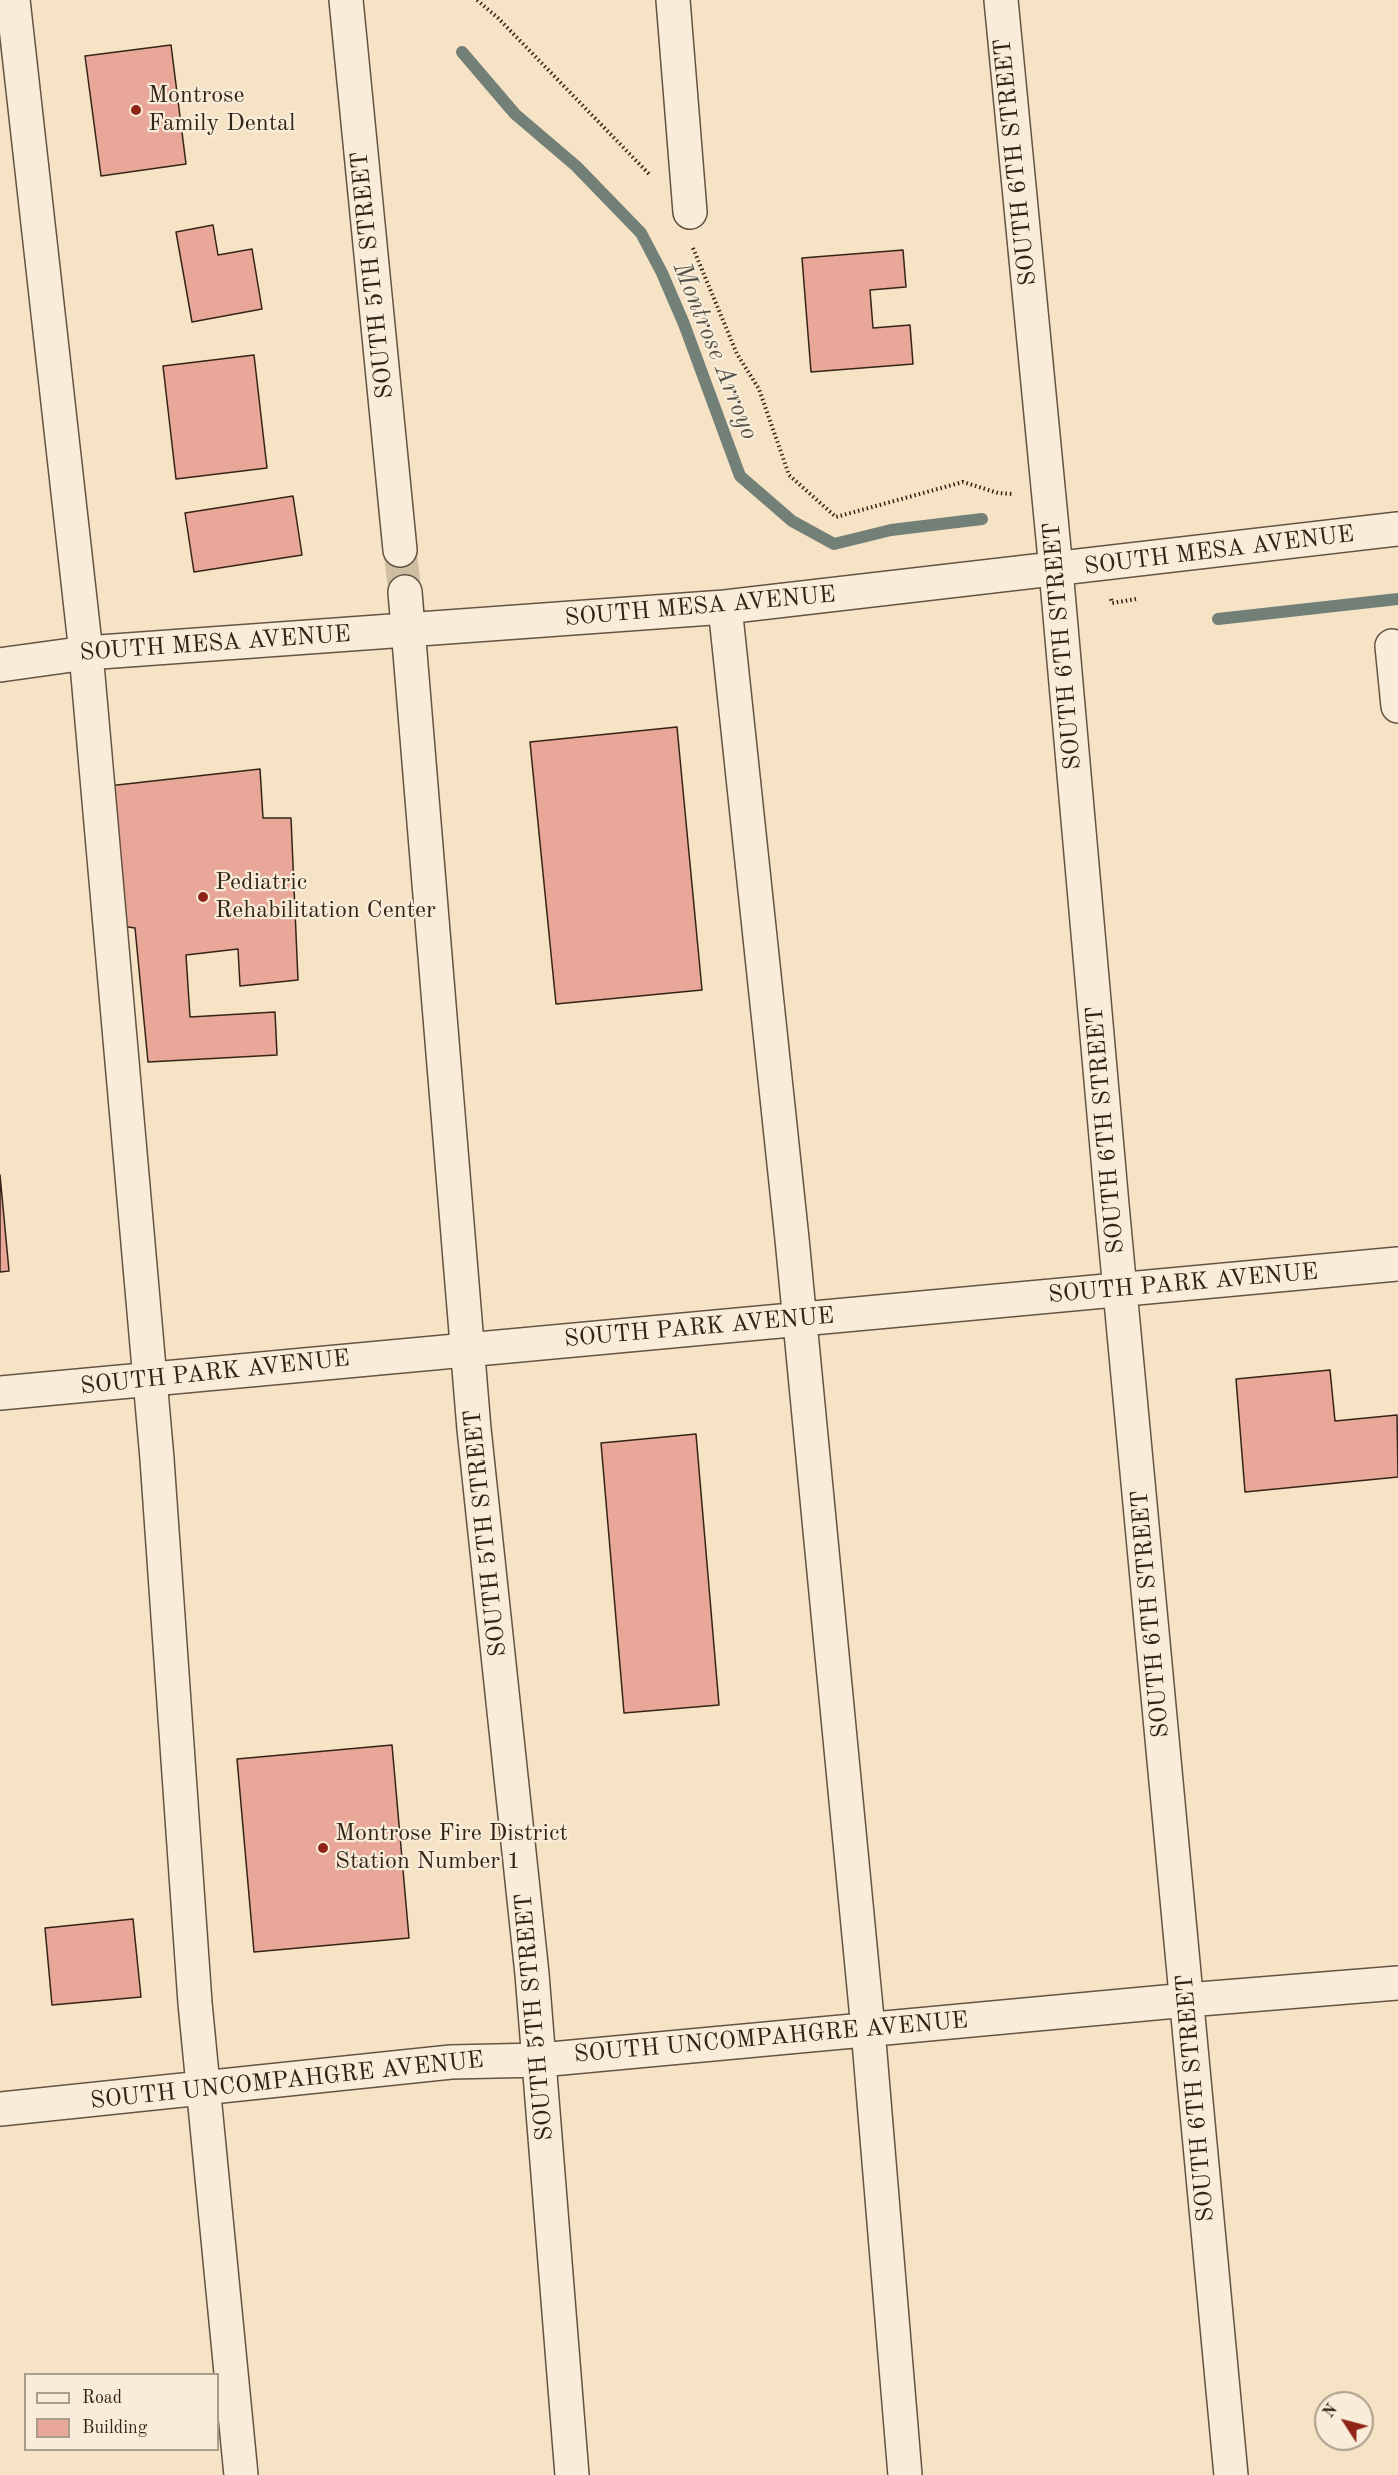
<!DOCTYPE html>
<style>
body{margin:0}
#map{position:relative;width:1398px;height:2475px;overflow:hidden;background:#f6e3c5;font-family:"Old Standard TT",serif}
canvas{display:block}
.legend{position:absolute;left:24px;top:2373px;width:195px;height:78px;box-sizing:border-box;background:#f9edd9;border:2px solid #aa9d8c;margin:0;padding:8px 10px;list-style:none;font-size:18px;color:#342418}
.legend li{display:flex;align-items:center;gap:12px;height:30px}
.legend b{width:30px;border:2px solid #aa9d8c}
.north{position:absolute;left:1314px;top:2391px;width:60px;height:60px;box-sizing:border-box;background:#f9edd9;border:2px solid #aa9d8c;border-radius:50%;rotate:306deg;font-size:16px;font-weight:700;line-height:24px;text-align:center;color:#342418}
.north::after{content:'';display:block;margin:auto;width:21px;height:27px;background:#8f2418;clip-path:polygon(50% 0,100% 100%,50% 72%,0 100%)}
</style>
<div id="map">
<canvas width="1398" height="2475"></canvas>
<ul class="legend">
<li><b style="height:8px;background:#f9edd9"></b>Road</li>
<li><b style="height:16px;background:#e8a798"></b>Building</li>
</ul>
<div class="north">N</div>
</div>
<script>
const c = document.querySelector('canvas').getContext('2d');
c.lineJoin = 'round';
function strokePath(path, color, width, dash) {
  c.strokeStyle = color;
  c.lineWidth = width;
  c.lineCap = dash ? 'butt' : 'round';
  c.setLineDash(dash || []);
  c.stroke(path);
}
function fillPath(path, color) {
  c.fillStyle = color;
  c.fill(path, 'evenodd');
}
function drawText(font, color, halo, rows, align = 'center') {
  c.font = font + ' "Old Standard TT",serif';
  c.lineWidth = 4.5;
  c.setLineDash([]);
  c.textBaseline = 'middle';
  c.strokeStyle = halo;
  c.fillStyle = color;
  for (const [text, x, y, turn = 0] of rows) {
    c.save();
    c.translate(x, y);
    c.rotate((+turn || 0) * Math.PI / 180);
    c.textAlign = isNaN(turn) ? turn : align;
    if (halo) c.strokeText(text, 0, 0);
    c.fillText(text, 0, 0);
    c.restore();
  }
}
strokePath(new Path2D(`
 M462,52L515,114L576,166L641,233L662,273L684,324L740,476L792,521L834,544L891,530L982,519
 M1218,619L1398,599`), '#738077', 12);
const building = new Path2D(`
 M171,45L186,164L101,176L85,56Z
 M213,225L218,255L252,249L262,309L192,322L176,232Z
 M903,250L906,287L870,290L873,328L910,325L913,364L811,372L802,258Z
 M254,355L267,468L176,479L163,366Z
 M293,496L302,555L194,572L185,513Z
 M677,727L702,990L556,1004L530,742Z
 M260,769L263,818H291L298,980L240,986L238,949L186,955L190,1017L275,1012L277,1055L148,1062L135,928L114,925L108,786Z
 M0,1175L9,1271L0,1272Z
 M1330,1370L1335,1421L1397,1415L1398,1477L1245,1492L1236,1379Z
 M696,1434L719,1705L624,1713L601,1443Z
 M392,1745L409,1938L254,1952L237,1759Z
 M133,1919L141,1997L52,2005L45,1928Z`);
fillPath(building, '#e8a798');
strokePath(building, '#342418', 1.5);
strokePath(new Path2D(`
 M400,550L405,592`), '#cfbda2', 33, [33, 16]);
const minor = new Path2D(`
 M13,0L86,653L157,1459L195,2003L241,2475
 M346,0L400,550
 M673,0L690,212
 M1001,0L1056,570L1112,1205L1231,2475
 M405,592L474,1429L532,1974L572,2475
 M725,607L792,1239L868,2029L905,2475
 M1392,646L1398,706
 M0,665L86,653L725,607L1398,529
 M0,1393L1398,1264
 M0,2109L451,2062L540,2060L1187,2000L1398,1983`);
strokePath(minor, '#645443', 36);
strokePath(new Path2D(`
 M477,0L498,18L650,175
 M693,248L737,354L759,389L789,475L836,517L963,482L998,493L1013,494
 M1111,599L1112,603L1136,599`), '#342418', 4, [1.5, 3]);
strokePath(minor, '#f9edd9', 33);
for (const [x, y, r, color] of [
 [136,110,6,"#8f2418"],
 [203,897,6,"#8f2418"],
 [323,1848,6,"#8f2418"]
]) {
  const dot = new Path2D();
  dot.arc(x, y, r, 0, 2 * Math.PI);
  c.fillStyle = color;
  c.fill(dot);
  strokePath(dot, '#f9edd9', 2);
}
drawText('24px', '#342418', '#f9edd9', [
 ["Montrose",148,96],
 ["Family Dental",148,124],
 ["Pediatric",215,883],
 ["Rehabilitation Center",215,911],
 ["Montrose Fire District",335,1834],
 ["Station Number 1",335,1862]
], 'left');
drawText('24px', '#342418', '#f9edd9', [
 ["SOUTH 6TH STREET",1016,162,-96],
 ["SOUTH 5TH STREET",373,275,-96],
 ["SOUTH MESA AVENUE",1219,551,-7],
 ["SOUTH MESA AVENUE",700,607,-5],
 ["SOUTH MESA AVENUE",215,644,-4],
 ["SOUTH 6TH STREET",1063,646,-95],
 ["SOUTH 6TH STREET",1106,1130,-95],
 ["SOUTH PARK AVENUE",1183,1284,-5],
 ["SOUTH PARK AVENUE",699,1328,-5],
 ["SOUTH PARK AVENUE",215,1373,-6],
 ["SOUTH 5TH STREET",486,1533,-96],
 ["SOUTH 6TH STREET",1151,1614,-95],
 ["SOUTH 5TH STREET",535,2017,-95],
 ["SOUTH UNCOMPAHGRE AVENUE",771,2038,-5],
 ["SOUTH UNCOMPAHGRE AVENUE",287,2081,-6],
 ["SOUTH 6TH STREET",1196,2098,-95]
]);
drawText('italic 26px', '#545248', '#f9edd9', [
 ["Montrose Arroyo",715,351,68]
]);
</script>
